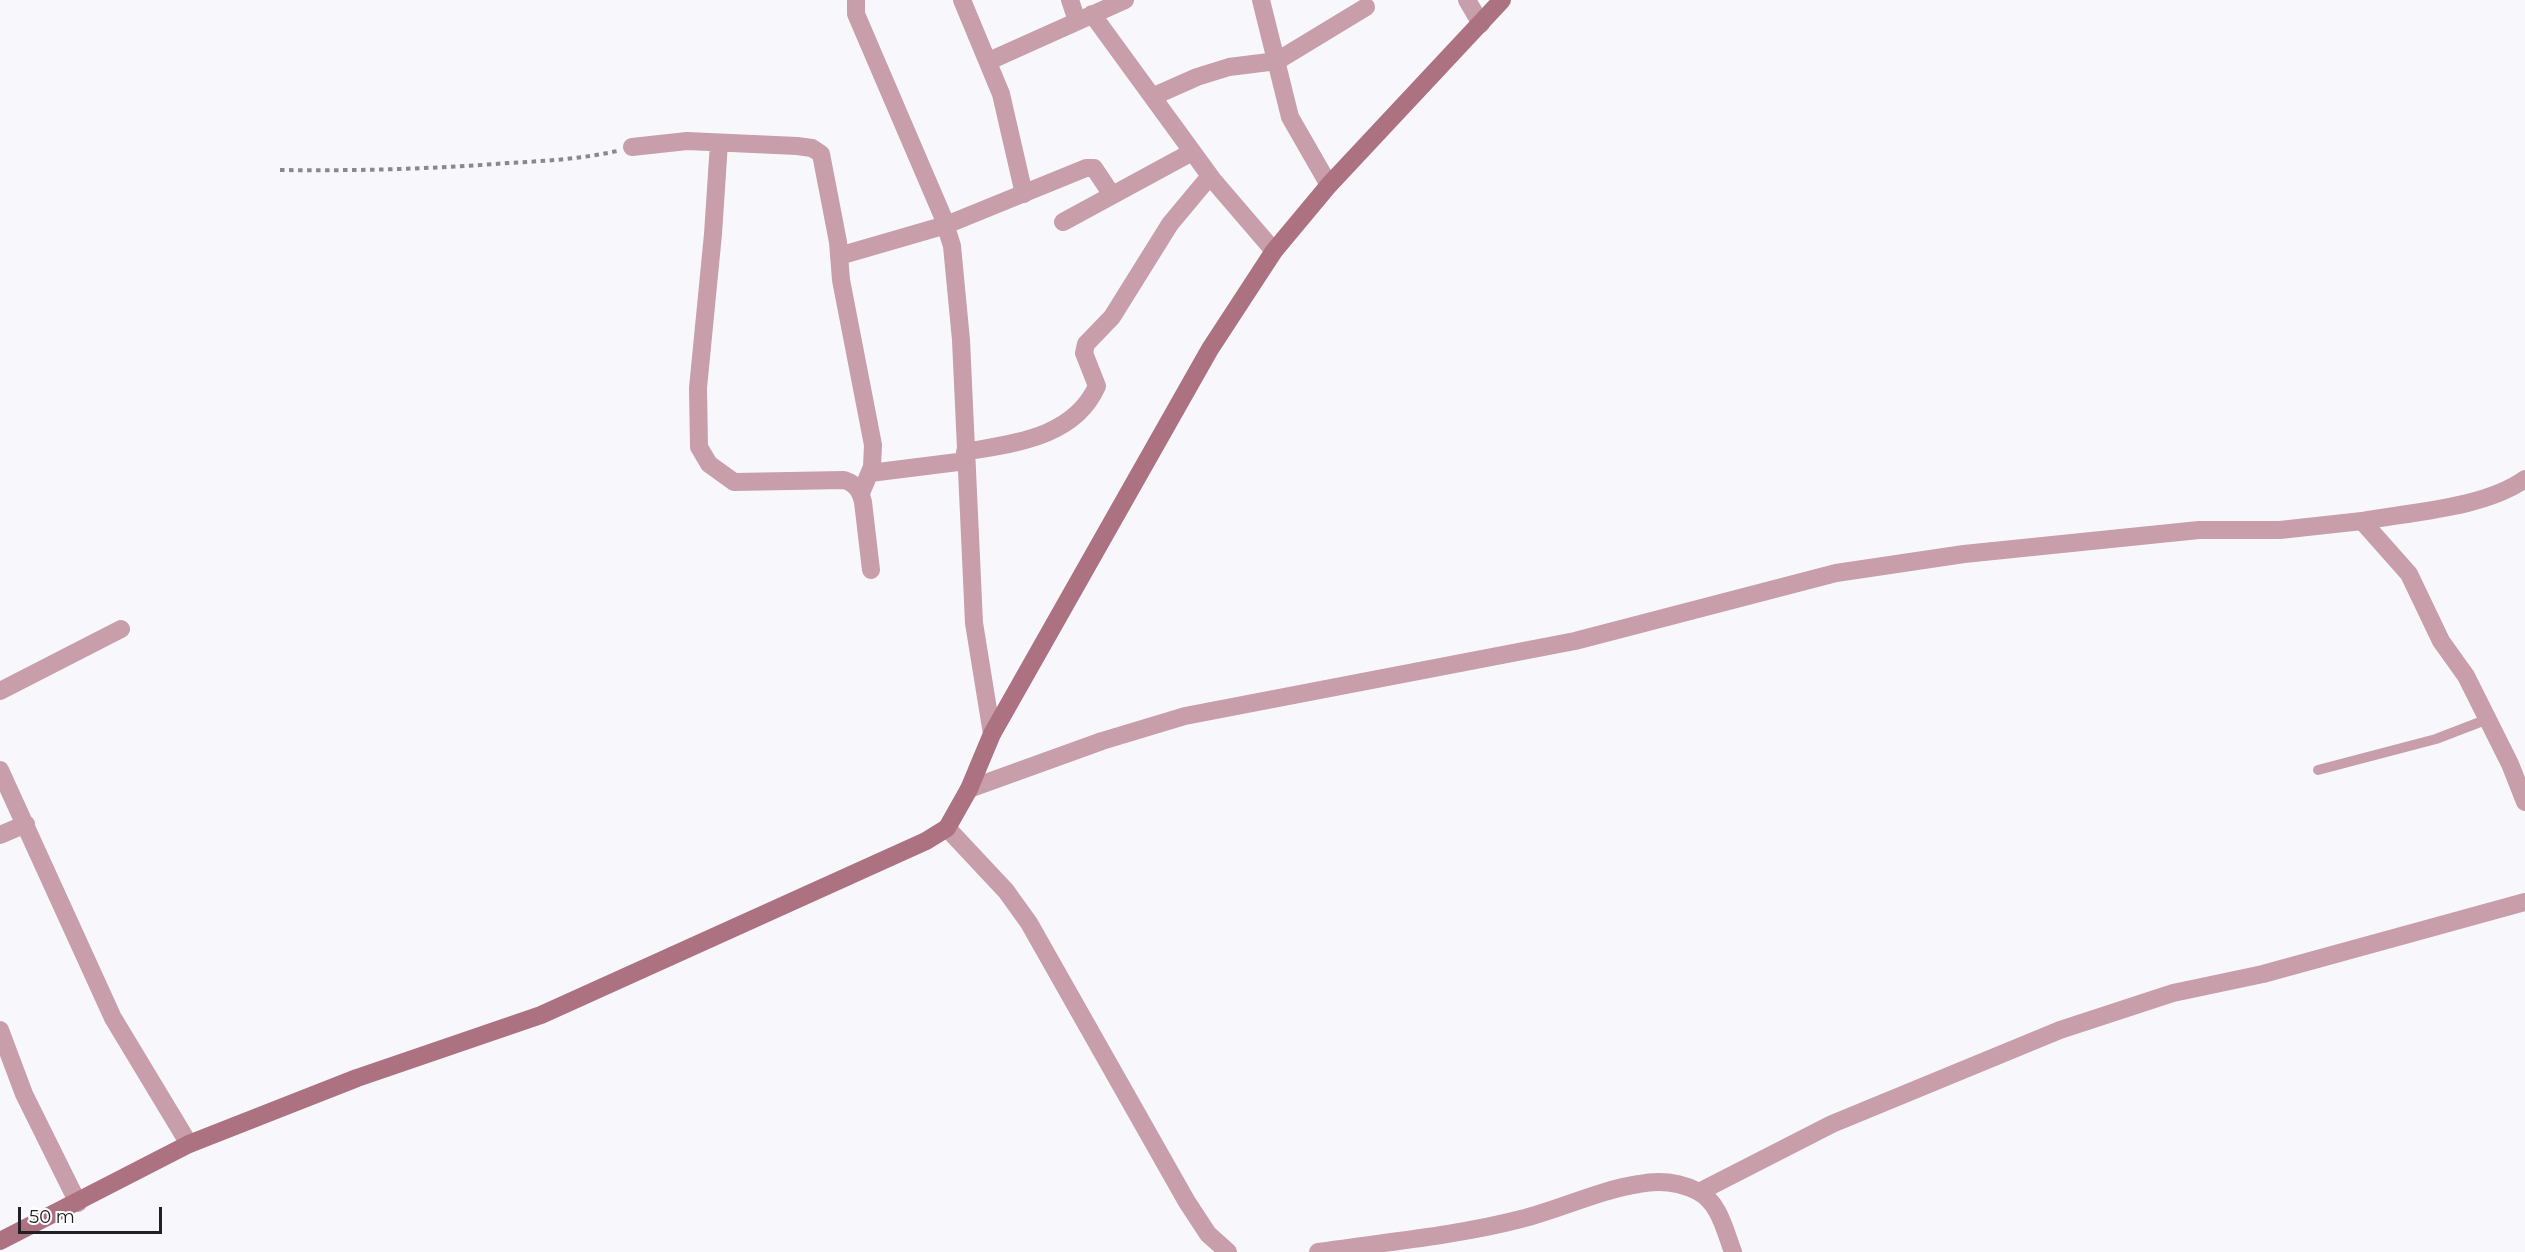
<!DOCTYPE html>
<style>
body{margin:0}
#map{position:relative;width:2525px;height:1252px;overflow:hidden;background:#f8f8fc;font-family:Montserrat,sans-serif}
canvas{display:block}
.scale{position:absolute;left:18px;top:1207px;width:144px;height:27px;box-sizing:border-box;border:3px solid #212123;border-top:0;padding-left:8px;font-size:18px;line-height:21px;white-space:nowrap;color:#212123;-webkit-text-stroke:4px #fff;paint-order:stroke}
</style>
<div id="map">
<canvas width="2525" height="1252"></canvas>
<div class="scale">50 m</div>
</div>
<script>
const c = document.querySelector('canvas').getContext('2d');
c.lineJoin = 'round';
function strokePath(path, color, width, dash) {
  c.strokeStyle = color;
  c.lineWidth = width;
  c.lineCap = dash ? 'butt' : 'round';
  c.setLineDash(dash || []);
  c.stroke(path);
}
strokePath(new Path2D(`
 M280,170C357,171 432,169 508,163C544,161 582,159 617,151`), '#89898c', 4, [4.5, 4.5]);
strokePath(new Path2D(`
 M2318,770L2436,739L2488,719`), '#c79ea9', 10);
strokePath(new Path2D(`
 M856,0V14L943,217L952,246L961,340L974,623L992,734
 M962,0L1001,94L1024,194
 M1070,0L1077,21
 M1261,0L1290,117L1329,185
 M1467,0L1481,24
 M1092,14L1213,180L1274,251
 M989,61L1125,0
 M1154,96L1197,77L1229,67L1277,61L1366,7
 M719,143L713,234L698,388L699,447L709,464L734,482L844,480C856,484 860,490 863,502L871,570
 M632,147L687,141L797,146L812,148L821,154L838,242L841,280L873,445L872,467L861,493
 M1063,222L1192,152
 M839,256L946,225L1086,168H1094L1112,195
 M965,452C1013,443 1074,438 1097,386L1084,353L1086,344L1112,317L1170,224L1210,176
 M870,473L966,461
 M2362,521C2411,512 2485,508 2525,479
 M0,691L121,629
 M0,770L113,1018L189,1144
 M969,789L1102,741L1185,716L1575,641L1836,573L1964,554L2199,530H2280L2362,521L2409,574L2441,641L2466,676L2510,764L2525,802
 M947,828L1006,891L1029,923L1187,1202L1208,1234L1228,1252
 M0,835L26,824
 M0,1030L24,1094L78,1203
 M1699,1192L1832,1124L2060,1030L2173,993L2263,974L2525,902
 M1318,1252C1385,1242 1455,1236 1521,1219C1561,1209 1599,1190 1639,1184C1659,1180 1679,1182 1697,1191C1719,1201 1725,1231 1733,1252`), '#c79ea9', 18);
strokePath(new Path2D(`
 M0,1241L189,1144L357,1078L541,1015L926,841L947,828L969,789L992,734L1210,349L1274,251L1329,185L1502,0`), '#ac7282', 18);
</script>
